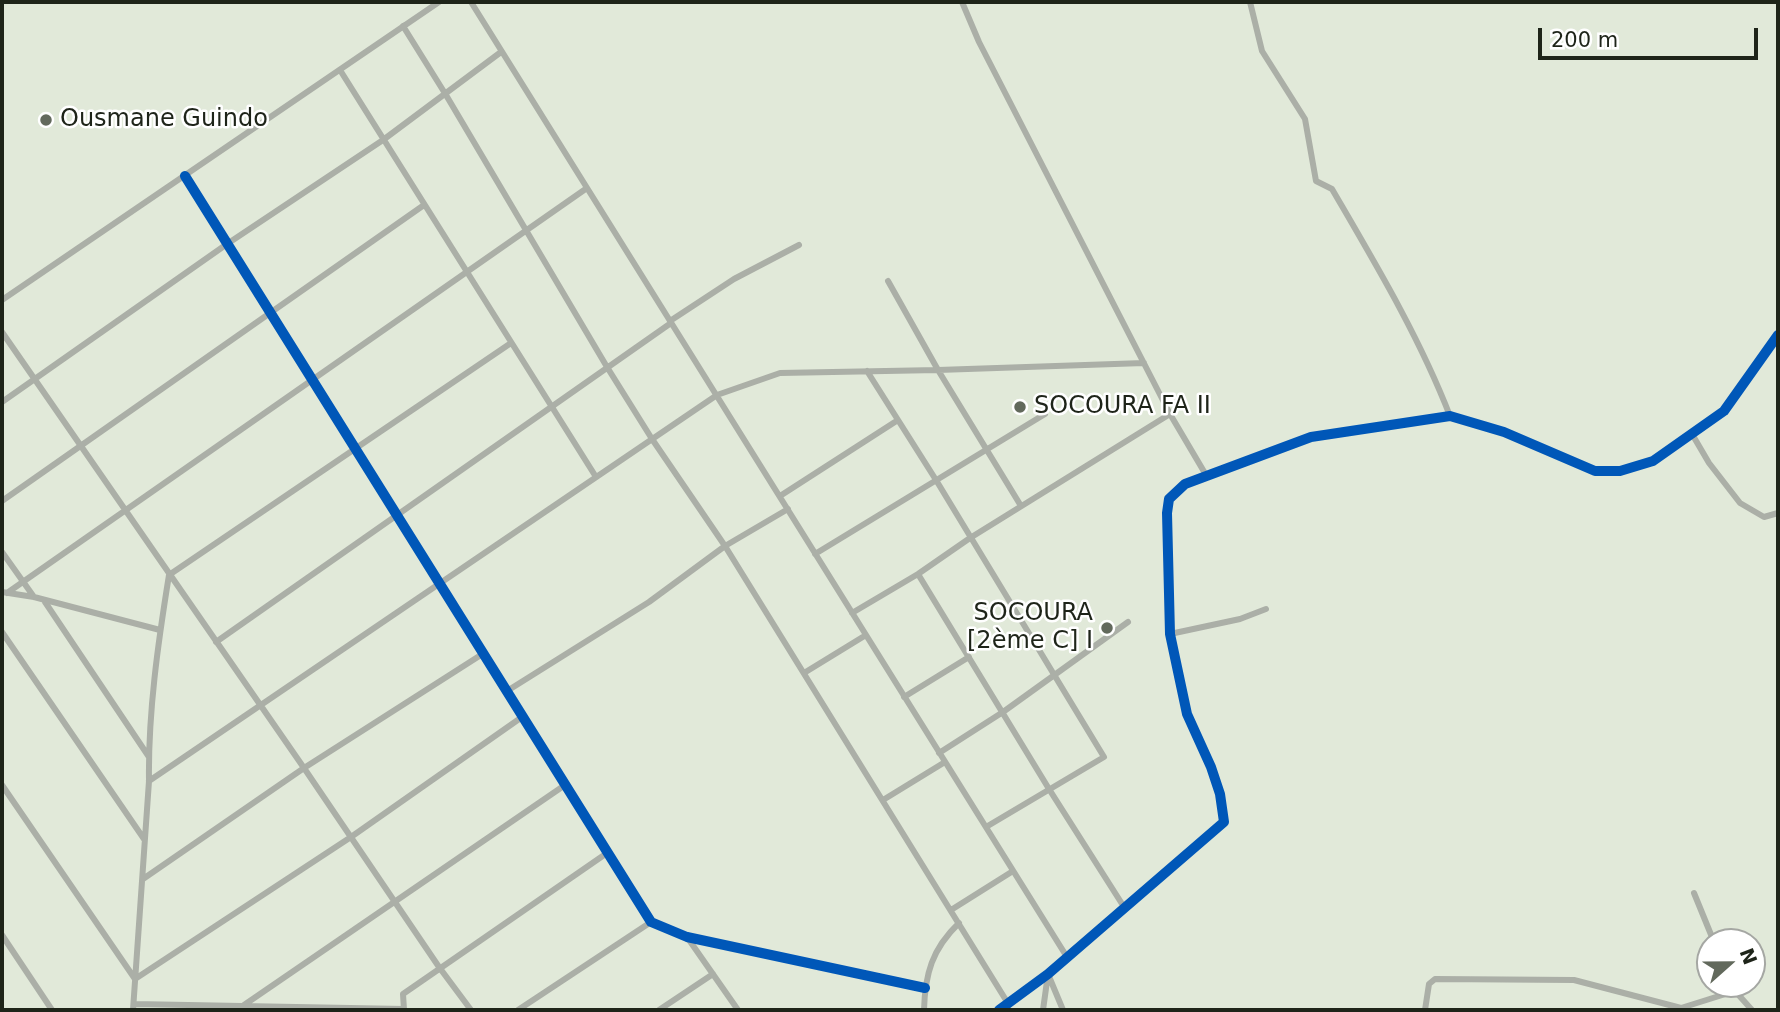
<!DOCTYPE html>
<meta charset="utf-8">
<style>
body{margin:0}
#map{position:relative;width:1780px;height:1012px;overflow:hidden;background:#e1e9d9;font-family:"DejaVu Sans",sans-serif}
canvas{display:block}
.frame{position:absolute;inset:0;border:4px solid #1e2419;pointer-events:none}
.north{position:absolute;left:1696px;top:928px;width:70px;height:70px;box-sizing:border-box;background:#fff;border:2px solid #a5a7a3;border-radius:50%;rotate:69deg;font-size:19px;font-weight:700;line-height:28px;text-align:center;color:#1e2419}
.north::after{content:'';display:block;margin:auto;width:24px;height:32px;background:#62695c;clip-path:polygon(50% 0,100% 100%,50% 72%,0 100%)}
.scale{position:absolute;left:1538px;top:28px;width:220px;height:32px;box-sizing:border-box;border:4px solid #1e2419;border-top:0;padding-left:9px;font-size:21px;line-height:24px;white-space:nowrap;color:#1e2419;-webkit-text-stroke:5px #fff;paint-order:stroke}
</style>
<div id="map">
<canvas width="1780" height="1012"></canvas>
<div class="frame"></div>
<div class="north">N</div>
<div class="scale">200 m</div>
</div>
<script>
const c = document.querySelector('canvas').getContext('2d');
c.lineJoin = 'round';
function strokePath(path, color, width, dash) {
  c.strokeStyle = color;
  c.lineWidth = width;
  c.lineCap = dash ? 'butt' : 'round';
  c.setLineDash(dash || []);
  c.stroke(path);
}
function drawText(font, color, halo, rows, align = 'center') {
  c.font = font + ' "DejaVu Sans",sans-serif';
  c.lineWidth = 5;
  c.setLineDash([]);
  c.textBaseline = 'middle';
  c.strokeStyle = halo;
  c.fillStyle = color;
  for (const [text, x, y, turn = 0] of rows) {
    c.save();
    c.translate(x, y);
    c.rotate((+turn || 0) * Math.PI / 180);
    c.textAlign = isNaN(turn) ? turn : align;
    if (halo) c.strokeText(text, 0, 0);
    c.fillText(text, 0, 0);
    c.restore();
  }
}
strokePath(new Path2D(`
 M471,2L1067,957
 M962,2L979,42L1170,414L1206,475
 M1250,2L1262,51L1305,119L1316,181L1332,189C1375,263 1419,336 1450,416
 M403,26L446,95L607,367L652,439L725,546L1009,1005
 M340,70L596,477
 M185,176L651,922L687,937L925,988
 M888,281L938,370L1021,506
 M2,300L439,2
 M670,321L734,279L799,245
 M2,332L304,768L439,967L471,1010
 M867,371L936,480L1104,757L986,827
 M2,402L227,244L383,140L501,52
 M1692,434L1709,463L1740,503L1764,517L1778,513
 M780,496L898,420
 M2,501L424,205
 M2,552L34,597
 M815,554L1045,414
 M918,574L1049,789L1124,907
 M2,592L34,597L160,630
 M7,593L587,188
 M45,602L149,757
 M852,613L918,574L970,538L1170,414
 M2,632L144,839
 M1170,634L1240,619L1266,609
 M216,642L671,323
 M804,673L866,635
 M507,691L649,602L725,546L788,509
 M904,697L969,657
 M939,753L1003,712L1128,622
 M149,781L717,395L780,373L938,370L1144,363
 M2,785L135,979L351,837L522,717
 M883,800L945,762
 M143,879L304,768L484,653
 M1694,893L1714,942
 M951,910L1013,871
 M2,935L52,1010
 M687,937L738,1010
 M1048,974L1063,1010
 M1732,984L1735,991L1752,1010
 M134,1004L404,1009
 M244,1005L565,785
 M133,1010L149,781C148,713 158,643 169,575L511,343
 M404,1010L403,994L607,853
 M518,1010L651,922
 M659,1010L713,974
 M924,1010C925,974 932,949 959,923
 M999,1010L1048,974L1224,822L1220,794L1211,767L1187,714L1170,634L1167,513L1169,499L1185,484L1311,437L1450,416L1504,432L1595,471H1620L1653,461L1724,411L1778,335
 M1043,1010L1048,974
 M1425,1010L1429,984L1435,979L1574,980L1681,1008L1735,991`), '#abafa7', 6);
strokePath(new Path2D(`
 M185,176L651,922L687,937L925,988
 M999,1010L1048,974L1224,822L1220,794L1211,767L1187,714L1170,634L1167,513L1169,499L1185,484L1311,437L1450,416L1504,432L1595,471H1620L1653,461L1724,411L1778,335`), '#0057b8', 10);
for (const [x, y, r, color] of [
 [46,120,7,"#62695c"],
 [1020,407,7,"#62695c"],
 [1107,628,7,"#62695c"]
]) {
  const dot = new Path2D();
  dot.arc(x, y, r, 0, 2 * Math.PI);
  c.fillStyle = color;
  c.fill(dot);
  strokePath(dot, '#fff', 2.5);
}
drawText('24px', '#1e2419', '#fff', [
 ["Ousmane Guindo",60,120],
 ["SOCOURA FA II",1034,407],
 ["SOCOURA",1093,614,"right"],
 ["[2ème C] I",1093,642,"right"]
], 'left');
</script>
